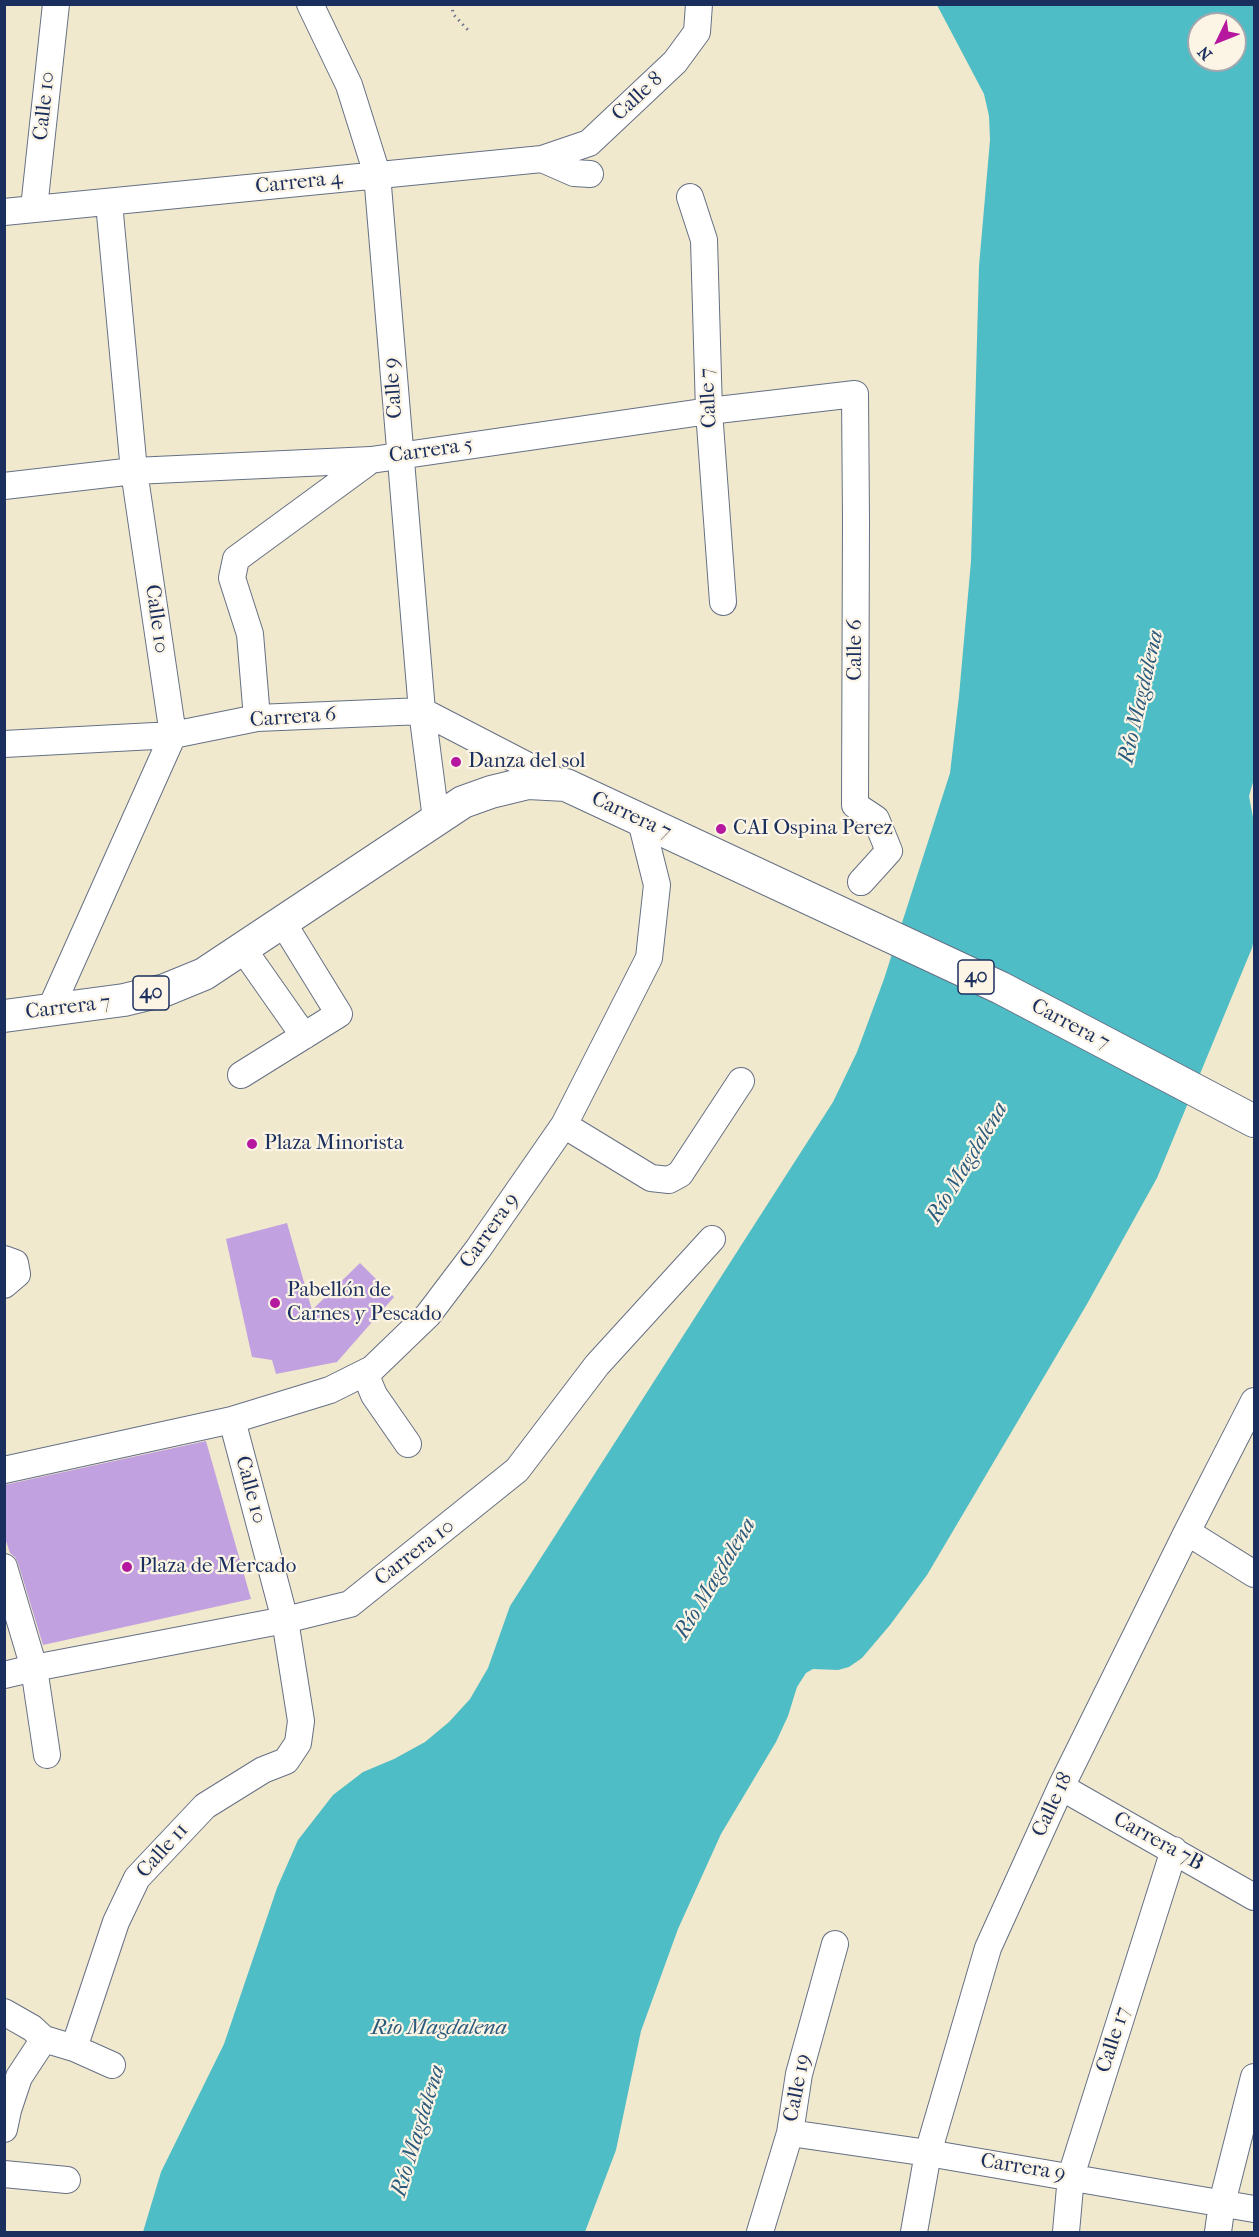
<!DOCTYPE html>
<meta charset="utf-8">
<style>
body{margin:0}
#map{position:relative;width:1259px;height:2237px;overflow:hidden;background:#f1e9cd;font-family:"IM FELL French Canon",serif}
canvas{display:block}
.frame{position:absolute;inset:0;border:6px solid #1b2f5e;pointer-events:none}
.north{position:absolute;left:1187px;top:12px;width:60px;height:60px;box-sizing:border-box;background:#fcf5e5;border:2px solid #a2a6af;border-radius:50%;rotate:227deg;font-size:16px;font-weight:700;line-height:24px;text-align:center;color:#1b2f5e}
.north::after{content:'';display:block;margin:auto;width:21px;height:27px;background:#b5179e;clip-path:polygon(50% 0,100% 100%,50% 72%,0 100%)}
</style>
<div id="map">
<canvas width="1259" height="2237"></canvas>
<div class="frame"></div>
<div class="north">N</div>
</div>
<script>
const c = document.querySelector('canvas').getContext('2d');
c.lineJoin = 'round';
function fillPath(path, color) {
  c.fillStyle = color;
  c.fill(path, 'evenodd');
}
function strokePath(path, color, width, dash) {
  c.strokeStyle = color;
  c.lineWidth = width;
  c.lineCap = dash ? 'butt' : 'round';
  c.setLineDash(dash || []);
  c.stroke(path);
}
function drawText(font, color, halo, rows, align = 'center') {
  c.font = font + ' "IM FELL French Canon",serif';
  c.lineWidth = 4.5;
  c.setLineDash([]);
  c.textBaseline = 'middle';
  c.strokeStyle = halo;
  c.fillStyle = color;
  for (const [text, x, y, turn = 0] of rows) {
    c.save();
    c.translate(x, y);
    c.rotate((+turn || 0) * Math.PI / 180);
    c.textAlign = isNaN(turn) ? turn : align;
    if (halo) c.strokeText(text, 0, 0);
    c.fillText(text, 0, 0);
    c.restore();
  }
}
fillPath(new Path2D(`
 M937,5H1254V779L1249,796L1254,823V939L1252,948L1157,1178L1087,1304L927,1575L890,1625L862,1658L849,1667L838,1670L813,1669L806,1673L797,1687L788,1716L776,1742L721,1834L678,1929L641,2031L616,2150L585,2232H143L161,2172L224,2044L277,1888L298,1840L333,1795L363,1772L394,1759L425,1742L449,1722L470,1699L488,1668L510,1606L833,1102L857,1052L884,979L950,773L959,696L971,561L979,266L990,140L989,116L984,94ZM1199,24H1235V60H1199Z`), '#4fbdc5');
fillPath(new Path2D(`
 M287,1223L312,1310L360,1263L394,1297L337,1362L276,1374L272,1360L252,1357L226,1239Z
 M206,1441L251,1599L43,1645L18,1563L15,1557L10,1553L4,1535V1485Z`), '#c1a1e0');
const minor = new Path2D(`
 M310,4L349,85L377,174L422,711L436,819
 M542,159L589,143L675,62L697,32L699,4
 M690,197L704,240L709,411L723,602
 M34,208L56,4
 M4,212L542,159L574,173L590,174
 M4,486L134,471L371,460L709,411L855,394L856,520L855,805L876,819L889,851L861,882
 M257,718L250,634L232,578L236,559L371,460
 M4,744L173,735L257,718L422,711L561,783
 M243,949L304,1036
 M50,1010L173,735L134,471L109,203
 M241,1075L339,1014L283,923
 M564,1125L651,1178L669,1180L680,1174L741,1081
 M4,1259L15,1263L17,1274L4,1285
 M365,1373L374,1395L408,1444
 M4,1470L232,1420L330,1390L372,1369L428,1315L478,1249L564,1125L649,958L657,885L641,821
 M1187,1532L1254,1574
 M4,1567L34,1668L47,1755
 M4,1675L34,1668L285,1620L350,1604L517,1470L597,1365L712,1239
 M1061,1787L1254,1897
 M4,2012L32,2028L44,2039L74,2048L112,2065
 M74,2048L116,1922L137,1878L205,1806L263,1770L286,1761L298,1743L301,1721L285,1620L232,1420
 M4,2129L8,2110L19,2077L44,2039
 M790,2133L928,2153L1254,2209
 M4,2174L67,2180
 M760,2232L790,2133L799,2074L835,1944
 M914,2232L928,2153L988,1948L1061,1787L1187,1532L1254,1401
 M1066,2232L1071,2176L1174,1850
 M1218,2232L1222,2203L1254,2077`);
const major = new Path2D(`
 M4,1016L124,1000L165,990L204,974L463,802L491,792L528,783L566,785L1001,988L1254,1121`);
strokePath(minor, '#667085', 28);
strokePath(major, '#667085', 34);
strokePath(new Path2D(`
 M452,4L453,14L468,30`), '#667085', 3, [1.5, 4.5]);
strokePath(minor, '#fff', 26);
strokePath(major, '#fff', 32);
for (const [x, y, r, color] of [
 [456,762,6,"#b5179e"],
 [721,829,6,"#b5179e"],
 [252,1144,6,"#b5179e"],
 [275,1303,6,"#b5179e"],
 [127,1567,6,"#b5179e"]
]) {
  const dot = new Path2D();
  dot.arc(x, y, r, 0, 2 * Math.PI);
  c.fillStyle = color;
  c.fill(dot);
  strokePath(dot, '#fcf5e5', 2);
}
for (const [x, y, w] of [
 [976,977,36],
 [151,993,36]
]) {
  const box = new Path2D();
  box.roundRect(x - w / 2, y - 17, w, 34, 4.5);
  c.fillStyle = '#fcf5e5';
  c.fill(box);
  strokePath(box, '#1b2f5e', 1.5);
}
drawText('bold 20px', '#1b2f5e', null, [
 ["40",976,977],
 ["40",151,993]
]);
drawText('21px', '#1b2f5e', '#fcf5e5', [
 ["Calle 8",638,97,-43],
 ["Calle 10",45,106,-84],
 ["Carrera 4",299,183,-6],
 ["Calle 9",394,388,-94],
 ["Calle 7",709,398,-93],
 ["Carrera 5",431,451,-8],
 ["Calle 10",156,619,82],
 ["Calle 6",856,650,-90],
 ["Carrera 6",293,718,-4],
 ["Carrera 7",631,816,25],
 ["Carrera 7",68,1008,-7],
 ["Carrera 7",1070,1025,28],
 ["Carrera 9",490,1231,-55],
 ["Calle 10",250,1490,75],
 ["Carrera 10",415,1553,-38],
 ["Calle 18",1053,1805,-65],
 ["Carrera 7B",1158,1842,29],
 ["Calle 11",163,1851,-48],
 ["Calle 17",1114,2040,-72],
 ["Calle 19",798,2088,-79],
 ["Carrera 9",1023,2168,9]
]);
drawText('21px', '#1b2f5e', '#fcf5e5', [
 ["Danza del sol",468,762],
 ["CAI Ospina Perez",733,829],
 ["Plaza Minorista",264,1144],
 ["Pabellón de",287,1291],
 ["Carnes y Pescado",287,1315],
 ["Plaza de Mercado",139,1567]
], 'left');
drawText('italic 22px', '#2b5a7d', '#fcf5e5', [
 ["Río Magdalena",1142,697,-77],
 ["Río Magdalena",968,1163,-59],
 ["Río Magdalena",716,1579,-59],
 ["Rio Magdalena",439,2029],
 ["Río Magdalena",419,2131,-73]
]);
</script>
